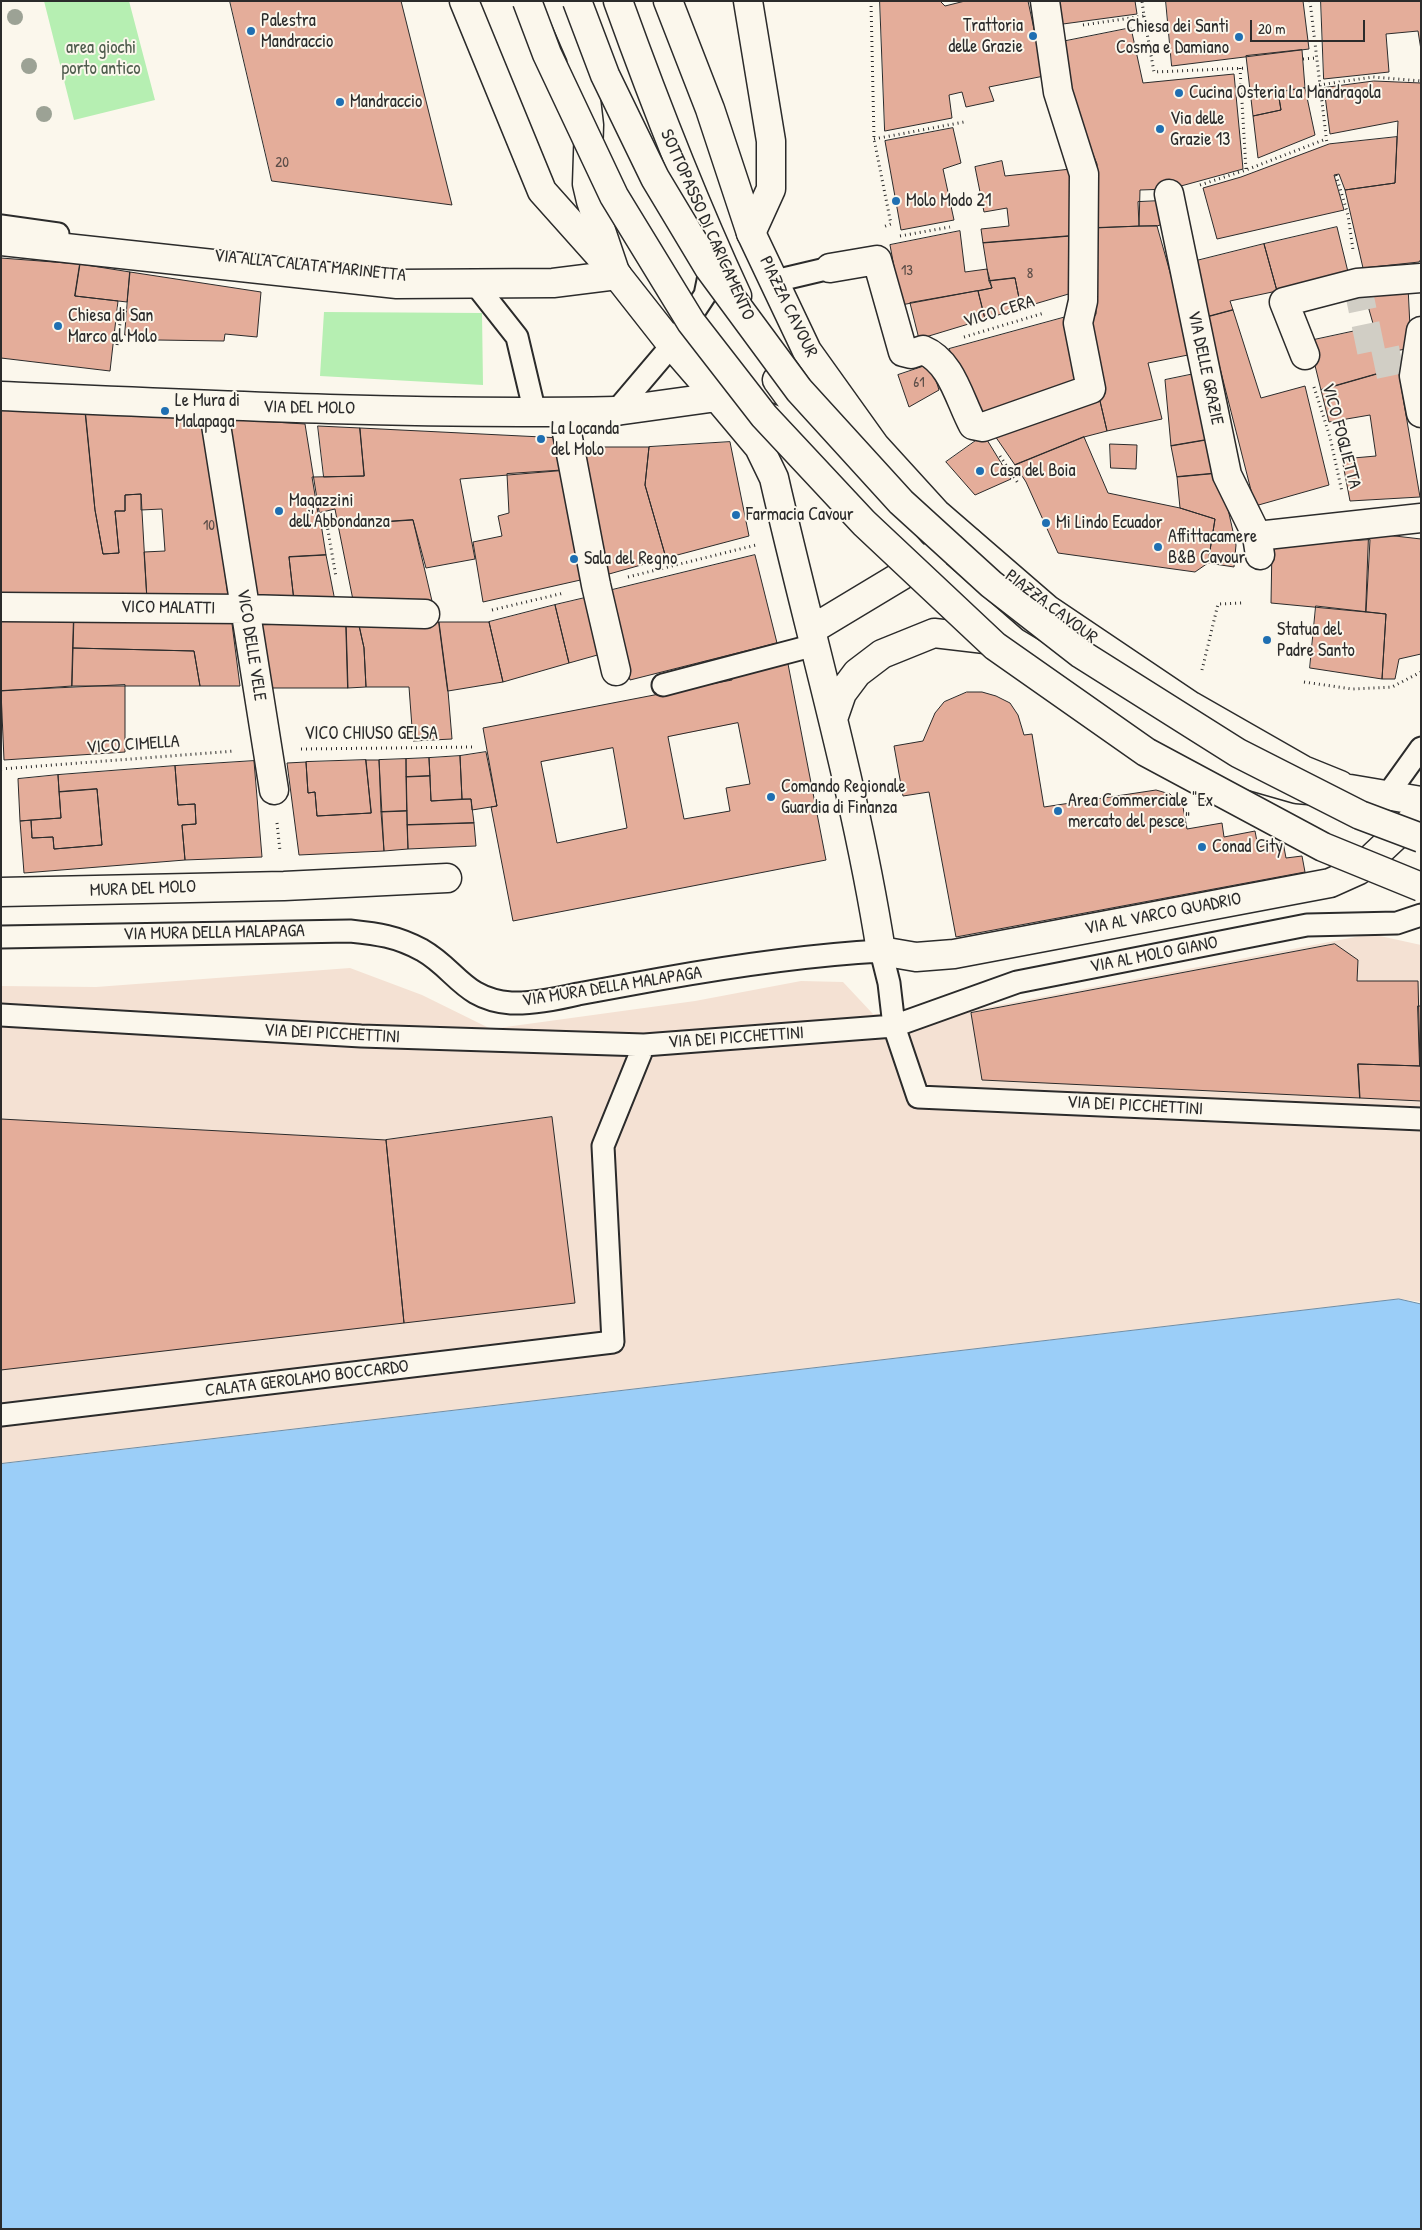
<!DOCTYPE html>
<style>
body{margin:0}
#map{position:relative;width:1422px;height:2230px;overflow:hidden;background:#fbf7ec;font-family:"Patrick Hand",sans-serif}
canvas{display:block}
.frame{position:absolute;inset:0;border:2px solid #2b2b2b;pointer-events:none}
.scale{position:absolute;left:1250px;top:20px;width:115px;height:22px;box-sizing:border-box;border:2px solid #2b2b2b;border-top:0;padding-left:6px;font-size:15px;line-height:18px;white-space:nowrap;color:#2b2b2b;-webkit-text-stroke:4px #fbf7ec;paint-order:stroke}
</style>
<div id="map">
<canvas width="1422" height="2230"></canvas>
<div class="frame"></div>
<div class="scale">20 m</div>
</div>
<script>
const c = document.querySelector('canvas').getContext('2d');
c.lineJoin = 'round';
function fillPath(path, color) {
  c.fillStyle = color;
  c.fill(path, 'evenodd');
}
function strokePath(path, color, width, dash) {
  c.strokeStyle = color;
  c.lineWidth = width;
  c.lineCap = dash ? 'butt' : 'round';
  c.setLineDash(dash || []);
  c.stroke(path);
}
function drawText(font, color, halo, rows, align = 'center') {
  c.font = font + ' "Patrick Hand",sans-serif';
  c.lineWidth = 4;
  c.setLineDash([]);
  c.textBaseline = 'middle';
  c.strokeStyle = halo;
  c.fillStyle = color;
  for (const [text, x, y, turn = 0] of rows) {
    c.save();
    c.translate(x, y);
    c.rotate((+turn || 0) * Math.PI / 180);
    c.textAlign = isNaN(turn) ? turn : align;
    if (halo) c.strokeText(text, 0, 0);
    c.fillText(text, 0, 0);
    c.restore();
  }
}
fillPath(new Path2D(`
 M1371,934L1421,945V1302L1399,1299L1,1464V986L96,987L350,968L422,995L491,1029L695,1001L801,981L843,982L873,1014L963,1012Z`), '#f4e1d3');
fillPath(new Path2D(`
 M44,1H129L155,100L74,120Z
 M324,312L482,313L483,385L320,376Z`), '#b6efb2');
const water = new Path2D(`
 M1399,1299L1421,1304V2229H1V1464Z`);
fillPath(water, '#9bcef8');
strokePath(water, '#6e8da6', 1);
const building = new Path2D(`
 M230,1H401L452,205L272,181Z
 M880,1H940L945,6L965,1H1028L1044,76L989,87L994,101L966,107L962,92L949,95L952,118L885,131Z
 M1058,1H1135L1137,14L1063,24Z
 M1166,1H1303L1309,49L1172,66Z
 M1321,1H1421V50L1418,31L1386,34L1389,72L1324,79Z
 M1131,28L1143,83L1234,74L1243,169L1170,189L1140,190L1139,226L1095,228L1097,164L1068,93L1061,42Z
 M1302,50L1305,88L1278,92L1281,110L1253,116L1246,56Z
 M1374,81L1421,83V259L1419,262L1363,268L1345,190L1395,183L1398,121L1330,134L1324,88Z
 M1305,88L1315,135L1258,158L1253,116L1281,110L1278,92Z
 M953,128L961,163L943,169L954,220L901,230L885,141Z
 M1397,137L1395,183L1345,190L1339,174L1334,175L1344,210L1217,239L1203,188L1241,177L1329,144Z
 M1002,161L1005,176L1071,169V236L983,243L981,229L1009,226L1007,208L984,212L975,167Z
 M1159,201L1172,221L1157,226H1139L1138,202Z
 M1157,226L1193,354L1148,363L1162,419L1107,431L1084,333L1096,314L1095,228Z
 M1337,227L1349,276L1277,291L1264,244Z
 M960,231L965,272L987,269L992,288L901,305L890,245Z
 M1071,236L1072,293L1021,308L1015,278L989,281L983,243Z
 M1264,244L1277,291L1230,301L1233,310L1207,317L1192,262Z
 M1,258L80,264L75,296L118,301L110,371L1,358Z
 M80,264L130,272L127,302L75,296Z
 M130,272L261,292L257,337L225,334L224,341L157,340L158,337L125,335Z
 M1015,278L1021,308L985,319L978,291L992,288L989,281Z
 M1408,286L1411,348L1379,354L1374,327L1364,292Z
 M978,291L985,319L919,339L910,303Z
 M1233,310L1261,398L1305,386L1329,485L1255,506L1207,317Z
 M1066,317L1080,385L982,419L949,349Z
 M1374,327L1379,354L1395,351L1398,368L1321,390L1309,341Z
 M931,364L939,390L909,407L898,375Z
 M1398,368L1420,497L1350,501L1342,459L1376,456L1370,415L1329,422L1321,390Z
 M1199,373L1212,439L1171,446L1165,380Z
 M1098,392L1107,431L1084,437L1015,465L995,436Z
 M1,405L85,408L95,510L103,554L119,553L115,511H125V495L141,494L147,600L1,596Z
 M85,408L203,412L229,603L147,600L144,552L165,551L162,509L141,510V494L125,495V511H115L119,553L103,554L95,510Z
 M226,419L305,424L326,555L289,557L294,601H256Z
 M318,426L360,428L364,476L324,477Z
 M360,428L562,438L568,470L460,479L475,559L426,568L413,520L338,525L335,509L318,513L312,477L364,476Z
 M984,435L1011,479L975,495L946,462Z
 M1084,437L1108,493L1180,508L1215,519L1208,563L1195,572L1058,553L1026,482L1015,465Z
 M1212,439L1220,473L1177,477L1171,446Z
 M730,442L749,536L666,558L645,485L649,447Z
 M1110,444L1137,445L1136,469L1111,468Z
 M587,447H649L645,485L666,558L602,576L585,482Z
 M568,470L585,579L483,602L473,542L502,536L498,516L509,513L507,474Z
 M1220,473L1236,545L1234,567L1208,563L1215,519L1180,508L1177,477Z
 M413,520L432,601L353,600L338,525Z
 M1369,533L1421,539V654L1399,659L1395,679H1382L1386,614L1366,612Z
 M1370,540L1366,612L1271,603L1272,546Z
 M326,555L335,601H294L289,557Z
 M755,555L777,643L630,680L608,591Z
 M589,597L601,654L569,663L555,605Z
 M555,605L569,663L503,682L489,622Z
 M1316,606L1386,614L1382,679L1310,668Z
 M74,615L231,616L240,686H200L194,651L73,648Z
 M74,615L72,686L1,691V618Z
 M256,619L346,620L348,688H268Z
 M346,620H358L364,648L366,687L348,688Z
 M358,620L439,622L448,691L452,739L413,741L409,687H366L364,648Z
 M439,622H489L503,682L448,691Z
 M73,648L194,651L200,686H72Z
 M788,664L826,860L513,921L491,807L497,806L483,728L732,680V675ZM738,723L750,784L726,788L730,811L684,819L668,737ZM613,748L627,828L557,843L541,762Z
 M125,685V752L4,760L1,691Z
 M967,692H982L996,696L1010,703L1018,715L1024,735L1032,734L1044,807L1156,790L1170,794L1183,807L1187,829L1222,823L1224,837L1255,831L1258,847L1283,842L1286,858L1302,856L1305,872L956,937L929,792L903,796L894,746L923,741L935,713L944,702Z
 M486,752L497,806L472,810L471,799H462L460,756Z
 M460,756L462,799L431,801L429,758Z
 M429,758L430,776L406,777V759Z
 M406,759L407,811L381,812L379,760Z
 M366,760H379L384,851L299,855L287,763L306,762L308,793L315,792L317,816L371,813Z
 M366,760L371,813L317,816L315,792L308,793L306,762Z
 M254,761L262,857L185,860L182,825L196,824L195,804L178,805L175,766Z
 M175,766L178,805L195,804L196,824L182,825L185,860L24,873L20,821L31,820L32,838L53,837L54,849L102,845L97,789L59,792L58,775Z
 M58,775L61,818L20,821L18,779Z
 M430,776L431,801L471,799L474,823L407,825L406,777Z
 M97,789L102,845L54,849L53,837L32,838L31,820L61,818L59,792Z
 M407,811L408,849L384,851L381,812Z
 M474,823L476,846L408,849L407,825Z
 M1335,944L1358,960L1357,981H1418L1420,1066L1358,1064L1360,1098L982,1080L971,1013Z
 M1418,1006H1421V1066H1420Z
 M1358,1064L1421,1066V1101L1360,1098Z
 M552,1117L575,1303L404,1323L386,1140Z
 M1,1119L386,1140L404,1323L1,1370Z`);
fillPath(building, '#e4ad9a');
strokePath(building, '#2b2b2b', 1);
strokePath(new Path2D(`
 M1357,283L1374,365L1417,356`), '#d1cec5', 28, [28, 14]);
const service = new Path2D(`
 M1,226L58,234
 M775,281L830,268
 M463,283L476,285L517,337L535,413
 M616,411L672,345L705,295L712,261
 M663,685L815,645
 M1388,794L1421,748
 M1,937L350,931C378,934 396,936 422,950C457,970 463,999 511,1003C533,1004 557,999 578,994C606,989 633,984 660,979C733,966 808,955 881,951L889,983L894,1026L918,1097L1421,1119
 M1,1015L361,1036L644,1045L894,1026L1017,982L1307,925L1397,923L1421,915
 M1,1415L613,1342L603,1146L644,1045`);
const pedestrian = new Path2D(`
 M1169,194L1227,475L1257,536
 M1,241L397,284L553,283L617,275
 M830,268L877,260L903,352L911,354L923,350C952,362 959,399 973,425L983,427L1091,389L1078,323L1083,301L1084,174L1058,92L1045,1
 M1421,331L1414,376L1421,413
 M1305,355L1284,302L1357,283L1421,278
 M1,396C206,405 411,415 616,411
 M213,406L274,790
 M563,412L596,585L616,671
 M1260,555L1257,536L1421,518
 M1,607L245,609L425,614
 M1,892L284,886L447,878`);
const minor = new Path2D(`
 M557,1L581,56L589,125L587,184L591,201L616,275
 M748,1L771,141V189L751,233
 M616,411L717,397L759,447L774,478C810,636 856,791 881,951L916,957L954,954L1330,883L1359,870L1421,812
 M811,630L924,562L954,541L969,542
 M833,719L842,693L857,673L882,654L934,633L1002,641`);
const tertiary = new Path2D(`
 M617,275L672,345L717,397L818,437`);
const secondary = new Path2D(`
 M618,1C654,101 692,199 737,296
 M668,1L710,109L751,233L807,351L875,446L936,513L1047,609L1191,706L1303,770L1340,785
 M777,380L849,479L912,553L1014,642L1203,756L1234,771L1297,789L1320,791L1350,789L1421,801`);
const trunk = new Path2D(`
 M464,1L542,191L617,275`);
strokePath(service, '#2b2b2b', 25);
strokePath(pedestrian, '#2b2b2b', 31);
strokePath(minor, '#2b2b2b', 31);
strokePath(tertiary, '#2b2b2b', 31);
strokePath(secondary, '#2b2b2b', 31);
strokePath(trunk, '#2b2b2b', 31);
strokePath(new Path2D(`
 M871,1L874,139L891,224L883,227
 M1310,1L1327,144
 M1144,16L1154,72L1247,68
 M1083,25L1144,16L1142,1
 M1303,59L1316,58
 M1240,68L1246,170
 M1319,85L1373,77L1421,81
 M874,139L964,122
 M1336,175L1348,215L1353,250
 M1200,185L1246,170L1326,139
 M900,236L950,227
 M964,337L1044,313
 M117,345L122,309
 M1314,387L1330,437L1342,492
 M1000,456L1018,483
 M326,519L336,577
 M628,577L756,545
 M492,610L564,593
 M1202,670L1218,604L1242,603
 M1304,682L1352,689L1392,687L1421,672
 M301,749L475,747
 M1,769L235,751
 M277,823L280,851`), '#2b2b2b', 3, [1, 4]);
strokePath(service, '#fbf7ec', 21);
strokePath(pedestrian, '#fbf7ec', 28);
strokePath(minor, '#fbf7ec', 28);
strokePath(tertiary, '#fbf7ec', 28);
strokePath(secondary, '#fbf7ec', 28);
strokePath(trunk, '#fbf7ec', 28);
const trunkBridge = new Path2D(`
 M527,1L547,54L614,196L691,322L764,416L864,523L995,646L1146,752L1323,847L1421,887
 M577,1L605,75L655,178L709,268L799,390L901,502L991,584L1081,654L1238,753L1360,815L1421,838`);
strokePath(trunkBridge, '#2b2b2b', 31, []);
strokePath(trunkBridge, '#fbf7ec', 28);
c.fillStyle = '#9ca295';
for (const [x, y] of [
 [15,17],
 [29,66],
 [44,114]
]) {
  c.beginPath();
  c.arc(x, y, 8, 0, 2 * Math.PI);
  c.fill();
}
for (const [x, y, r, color] of [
 [251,31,5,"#1f6fb2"],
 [1033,36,5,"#1f6fb2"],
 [1239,37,5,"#1f6fb2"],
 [1179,93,5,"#1f6fb2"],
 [340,102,5,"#1f6fb2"],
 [1160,129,5,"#1f6fb2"],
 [896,201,5,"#1f6fb2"],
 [58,326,5,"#1f6fb2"],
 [165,411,5,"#1f6fb2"],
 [541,439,5,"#1f6fb2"],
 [980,471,5,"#1f6fb2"],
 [279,511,5,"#1f6fb2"],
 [736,515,5,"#1f6fb2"],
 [1046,523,5,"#1f6fb2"],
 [1158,547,5,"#1f6fb2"],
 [574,559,5,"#1f6fb2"],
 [1267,640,5,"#1f6fb2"],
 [771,797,5,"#1f6fb2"],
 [1058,811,5,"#1f6fb2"],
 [1202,847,5,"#1f6fb2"]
]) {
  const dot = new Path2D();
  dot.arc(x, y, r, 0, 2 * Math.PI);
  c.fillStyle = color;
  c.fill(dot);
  strokePath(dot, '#fbf7ec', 2);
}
drawText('15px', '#594c47', null, [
 ["20",282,163],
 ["13",907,271],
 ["8",1030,274],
 ["61",919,383],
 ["10",209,526]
]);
drawText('18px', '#2b2b2b', '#fbf7ec', [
 ["Palestra",261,21],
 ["Mandraccio",261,42],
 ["Trattoria",1023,26,"right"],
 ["delle Grazie",1023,47,"right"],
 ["Chiesa dei Santi",1229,27,"right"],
 ["Cosma e Damiano",1229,48,"right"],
 ["Cucina Osteria La Mandragola",1189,93],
 ["Mandraccio",350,102],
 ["Via delle",1170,119],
 ["Grazie 13",1170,140],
 ["Molo Modo 21",906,201],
 ["Chiesa di San",68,316],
 ["Marco al Molo",68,337],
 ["Le Mura di",175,401],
 ["Malapaga",175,422],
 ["La Locanda",551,429],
 ["del Molo",551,450],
 ["Casa del Boia",990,471],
 ["Magazzini",289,501],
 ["dell'Abbondanza",289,522],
 ["Farmacia Cavour",746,515],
 ["Mi Lindo Ecuador",1056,523],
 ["Affittacamere",1168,537],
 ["B&B Cavour",1168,558],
 ["Sala del Regno",584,559],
 ["Statua del",1277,630],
 ["Padre Santo",1277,651],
 ["Comando Regionale",781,787],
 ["Guardia di Finanza",781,808],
 ["Area Commerciale \"Ex",1068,801],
 ["mercato del pesce\"",1068,822],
 ["Conad City",1212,847]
], 'left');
drawText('18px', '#4e5c4d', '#fbf7ec', [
 ["area giochi",101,48],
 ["porto antico",101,69]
]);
drawText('18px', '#2b2b2b', '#fbf7ec', [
 ["SOTTOPASSO DI CARICAMENTO",707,225,66],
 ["VIA ALLA CALATA MARINETTA",310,266,6],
 ["PIAZZA CAVOUR",788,307,64],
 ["VICO CERA",999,312,-17],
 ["VIA DELLE GRAZIE",1205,368,78],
 ["VIA DEL MOLO",309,408,1],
 ["VICO FOGLIETTA",1341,436,75],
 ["PIAZZA CAVOUR",1051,607,37],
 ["VICO MALATTI",168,608,1],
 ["VICO DELLE VELE",251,645,81],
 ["VICO CHIUSO GELSA",371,734],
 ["VICO CIMELLA",133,745,-4],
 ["MURA DEL MOLO",143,889,-2],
 ["VIA AL VARCO QUADRIO",1163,914,-11],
 ["VIA MURA DELLA MALAPAGA",214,933,-1],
 ["VIA AL MOLO GIANO",1154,955,-11],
 ["VIA MURA DELLA MALAPAGA",612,987,-9],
 ["VIA DEI PICCHETTINI",332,1034,3],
 ["VIA DEI PICCHETTINI",736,1038,-4],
 ["VIA DEI PICCHETTINI",1135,1106,3],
 ["CALATA GEROLAMO BOCCARDO",307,1379,-7]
]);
</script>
